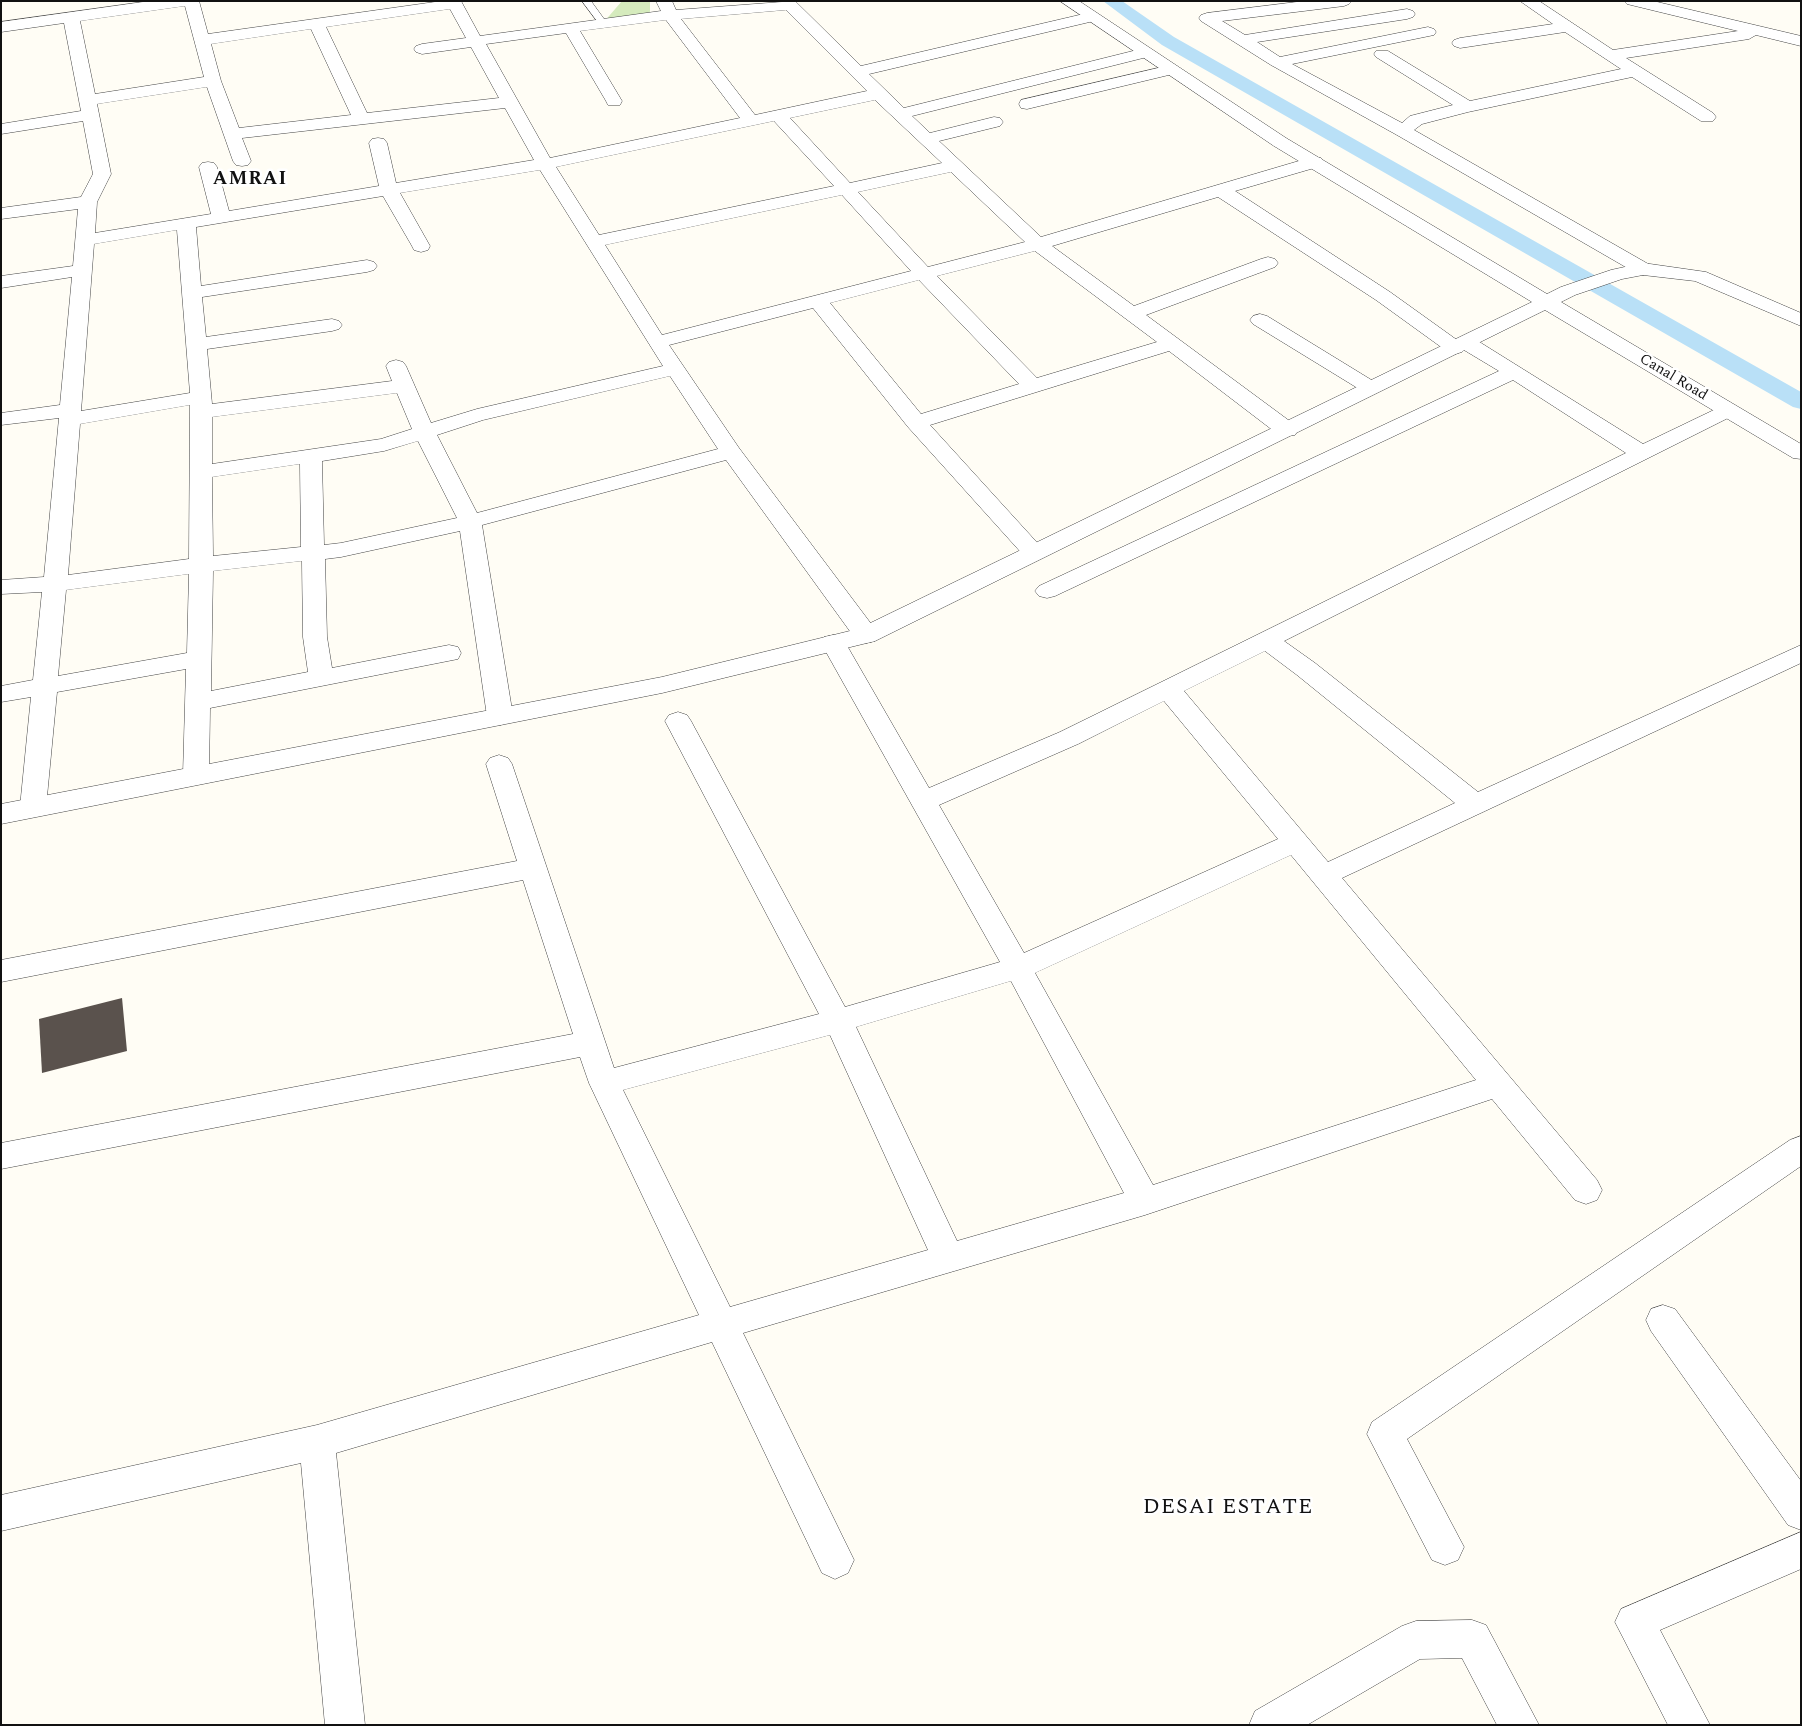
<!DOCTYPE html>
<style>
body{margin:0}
#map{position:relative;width:1802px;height:1726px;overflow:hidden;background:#fffdf5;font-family:Spectral,serif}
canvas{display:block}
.frame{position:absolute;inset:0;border:2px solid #111;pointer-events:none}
</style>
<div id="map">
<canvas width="1802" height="1726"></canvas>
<div class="frame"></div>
</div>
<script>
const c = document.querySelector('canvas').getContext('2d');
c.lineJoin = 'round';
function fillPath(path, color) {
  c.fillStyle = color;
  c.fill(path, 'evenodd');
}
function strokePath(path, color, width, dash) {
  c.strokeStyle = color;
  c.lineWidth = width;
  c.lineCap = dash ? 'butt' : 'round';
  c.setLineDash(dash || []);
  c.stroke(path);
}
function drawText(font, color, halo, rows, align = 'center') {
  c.font = font + ' Spectral,serif';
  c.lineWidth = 5;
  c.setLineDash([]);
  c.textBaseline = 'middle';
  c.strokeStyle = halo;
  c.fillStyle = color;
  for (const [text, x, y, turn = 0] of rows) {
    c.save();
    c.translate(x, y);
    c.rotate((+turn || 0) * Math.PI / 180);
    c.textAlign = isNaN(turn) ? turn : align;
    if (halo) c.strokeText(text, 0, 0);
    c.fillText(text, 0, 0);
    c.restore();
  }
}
fillPath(new Path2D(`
 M622,1H650V15L603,23Z`), '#d5ebbd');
fillPath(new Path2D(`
 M1103,1H1122L1174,37L1801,392V409L1793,407L1162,45Z`), '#b9e0f7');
fillPath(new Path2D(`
 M122,998L127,1051L42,1073L39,1019Z`), '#5a524d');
const service = new Path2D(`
 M582,1H591L607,23L606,25H600Z`);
const minor = new Path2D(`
 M150,1H199L208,34L442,1H461L480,36L661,11L656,1H672L676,10L795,1L861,66L1092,12L1098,14L1100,17L1098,20L869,74L904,108L1145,48L1151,50L1153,53L1151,56L912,116L930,133L994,117L1000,118L1003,122L1000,126L939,141L1041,237L1309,158L1315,157L1321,158L1324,162L1321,166L1235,191L1390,292L1457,340L1466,336L1473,338L1643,444L1720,407L1727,405L1734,407L1738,411L1734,415L1284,641L1315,663L1478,792L1801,645V663L1342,878L1597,1180L1602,1190L1597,1200L1586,1204L1575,1200L1492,1099L1145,1215L743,1333L854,1560L848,1573L835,1579L822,1573L712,1342L336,1453L365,1725H325L301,1463L1,1531V1495L317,1425L699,1315L589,1083L580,1057L1,1169V1143L573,1034L523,880L1,982V960L517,861L486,764L490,758L499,755L508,758L512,764L614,1068L819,1014L665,721L669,715L678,712L687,715L691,721L845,1007L1000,962L821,643L824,637L833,635L842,637L929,788L1060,732L1626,453L1513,380L1055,596L1047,598L1039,596L1035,591L1039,586L1499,371L1464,350L1462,352L1455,354L1448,352L1376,300L1218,197L1052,246L1134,306L1261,259L1268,257L1275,259L1278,263L1275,267L1146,315L1295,425L1298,430L1295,435L1287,436L1279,435L1169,351L930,425L1042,548L1046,553L1042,558L1034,560L1026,558L908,427L813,308L669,345L739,448L875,629L878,635L875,641L866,643L857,641L726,460L482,525L513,716L509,722L500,725L491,722L487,716L460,531L341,557L325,559L327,637L332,668L449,645L458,647L461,653L458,659L210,708L209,775L205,781L196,784L187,781L183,775L186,669L57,692L46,807L42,814L33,816L24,814L20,807L31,697L1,702V686L33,680L42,592L1,594V580L44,577L59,418L1,425V413L60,405L72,277L1,288V276L73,266L78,209L1,219V208L81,197L93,174L83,121L1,134V124L81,111L64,23L1,32V22ZM185,6L204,77L95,94L80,21ZM450,9L466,38L422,44L416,46L414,49L416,52L422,54L471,47L499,98L367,113L326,27ZM786,10L867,91L755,115L681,19ZM666,20L740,118L550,158L486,44L566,33L606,101L608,105H620L622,101L580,31ZM311,29L351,115L239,128L221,81L211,44ZM207,87L233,161L236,165L242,166L248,165L251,161L242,138L505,108L534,160L396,183L387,143L384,139L378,138L372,139L369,143L379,186L229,211L217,167L214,163L208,162L202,163L199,167L211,214L95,233L97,202L111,174L97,104ZM875,100L942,163L850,183L790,118ZM774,121L834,186L599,235L556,167ZM540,170L663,366L477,409L431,423L406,366L403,362L396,360L389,362L386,366L392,381L212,404L207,349L332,331L339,329L342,325L339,321L332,319L206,337L202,297L367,272L374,270L377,266L374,262L367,260L201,286L196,227L383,196L412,246L414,250L421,252L428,250L430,246L400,193ZM951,172L1025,242L928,267L858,192ZM842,195L911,271L662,335L605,245ZM177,230L190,393L81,411L94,244ZM1035,251L1157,342L1037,378L937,276ZM919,280L1019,384L921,414L830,303ZM670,376L718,449L477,513L437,435L483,420ZM397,393L412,429L381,439L212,464V417ZM190,405L189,559L68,575L80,424ZM418,441L457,518L341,543L324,545L322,461L384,451ZM300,464L301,547L213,556L212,477ZM302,561L303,637L308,672L211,691L213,571ZM189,574L187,653L58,676L66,590ZM1265,651L1297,675L1455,803L1328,862L1184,691ZM1164,701L1278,839L1024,953L939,805L1078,744ZM1291,855L1476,1080L1153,1185L1035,973ZM1011,981L1124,1193L957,1241L856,1027ZM830,1035L928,1250L730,1307L623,1090Z
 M1305,1H1352L1349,4L1344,6L1222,21L1245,35L1407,9L1413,11L1415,14L1413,17L1407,19L1257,42L1280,57L1428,27L1434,29L1436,32L1434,35L1292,64L1402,123L1410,116L1453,105L1376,57L1374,54L1376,51H1388L1470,101L1621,69L1565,32L1460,48L1454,46L1452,43L1454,40L1460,38L1553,24L1520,1H1539L1613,50L1738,31L1627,4L1624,1H1653L1801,36V46L1756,35L1749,39L1626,58L1713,113L1716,117L1713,121H1701L1632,77L1468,112L1422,124L1414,130L1650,265L1653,269L1650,273L1643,275L1636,273L1397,135L1271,65L1201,21L1199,18L1201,15L1207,13Z
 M1171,65L1177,67L1179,70L1177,73L1027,109L1021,108L1019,104L1021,100Z
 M1260,314L1267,316L1378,384L1381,388L1378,392L1371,394L1364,392L1253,324L1250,320L1253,316Z
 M1801,1136V1166L1407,1439L1464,1547L1458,1560L1445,1565L1432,1560L1367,1434L1372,1422L1790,1140Z
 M1663,1305L1675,1309L1801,1481V1530L1788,1525L1651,1331L1646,1320L1651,1309Z
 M1801,1532V1569L1660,1630L1710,1725H1668L1615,1622L1621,1609Z
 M1472,1620L1486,1625L1539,1725H1497L1462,1658L1420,1659L1307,1725H1249L1255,1711L1402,1626L1416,1621Z`);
const tertiary = new Path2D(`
 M1060,1H1079L1286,138L1547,294L1561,287L1611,270L1643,263L1706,272L1801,313V326L1695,281L1643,275L1622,279L1575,295L1561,302L1801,444V459L1793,458L1545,310L875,641L662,693L1,824V804L662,677L858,629L1532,302L1274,146Z`);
strokePath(service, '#444', 1);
strokePath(minor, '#444', 1);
strokePath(tertiary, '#444', 1);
fillPath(service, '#fff');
fillPath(minor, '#fff');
fillPath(tertiary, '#fff');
drawText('15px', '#111', '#fff', [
 ["Canal Road",1673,378,31]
]);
c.letterSpacing = '1px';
drawText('bold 19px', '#111', '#fff', [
 ["AMRAI",250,180]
]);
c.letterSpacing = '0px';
c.letterSpacing = '1px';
drawText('22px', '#111', '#fff', [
 ["DESAI ESTATE",1228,1509]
]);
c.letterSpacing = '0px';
</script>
